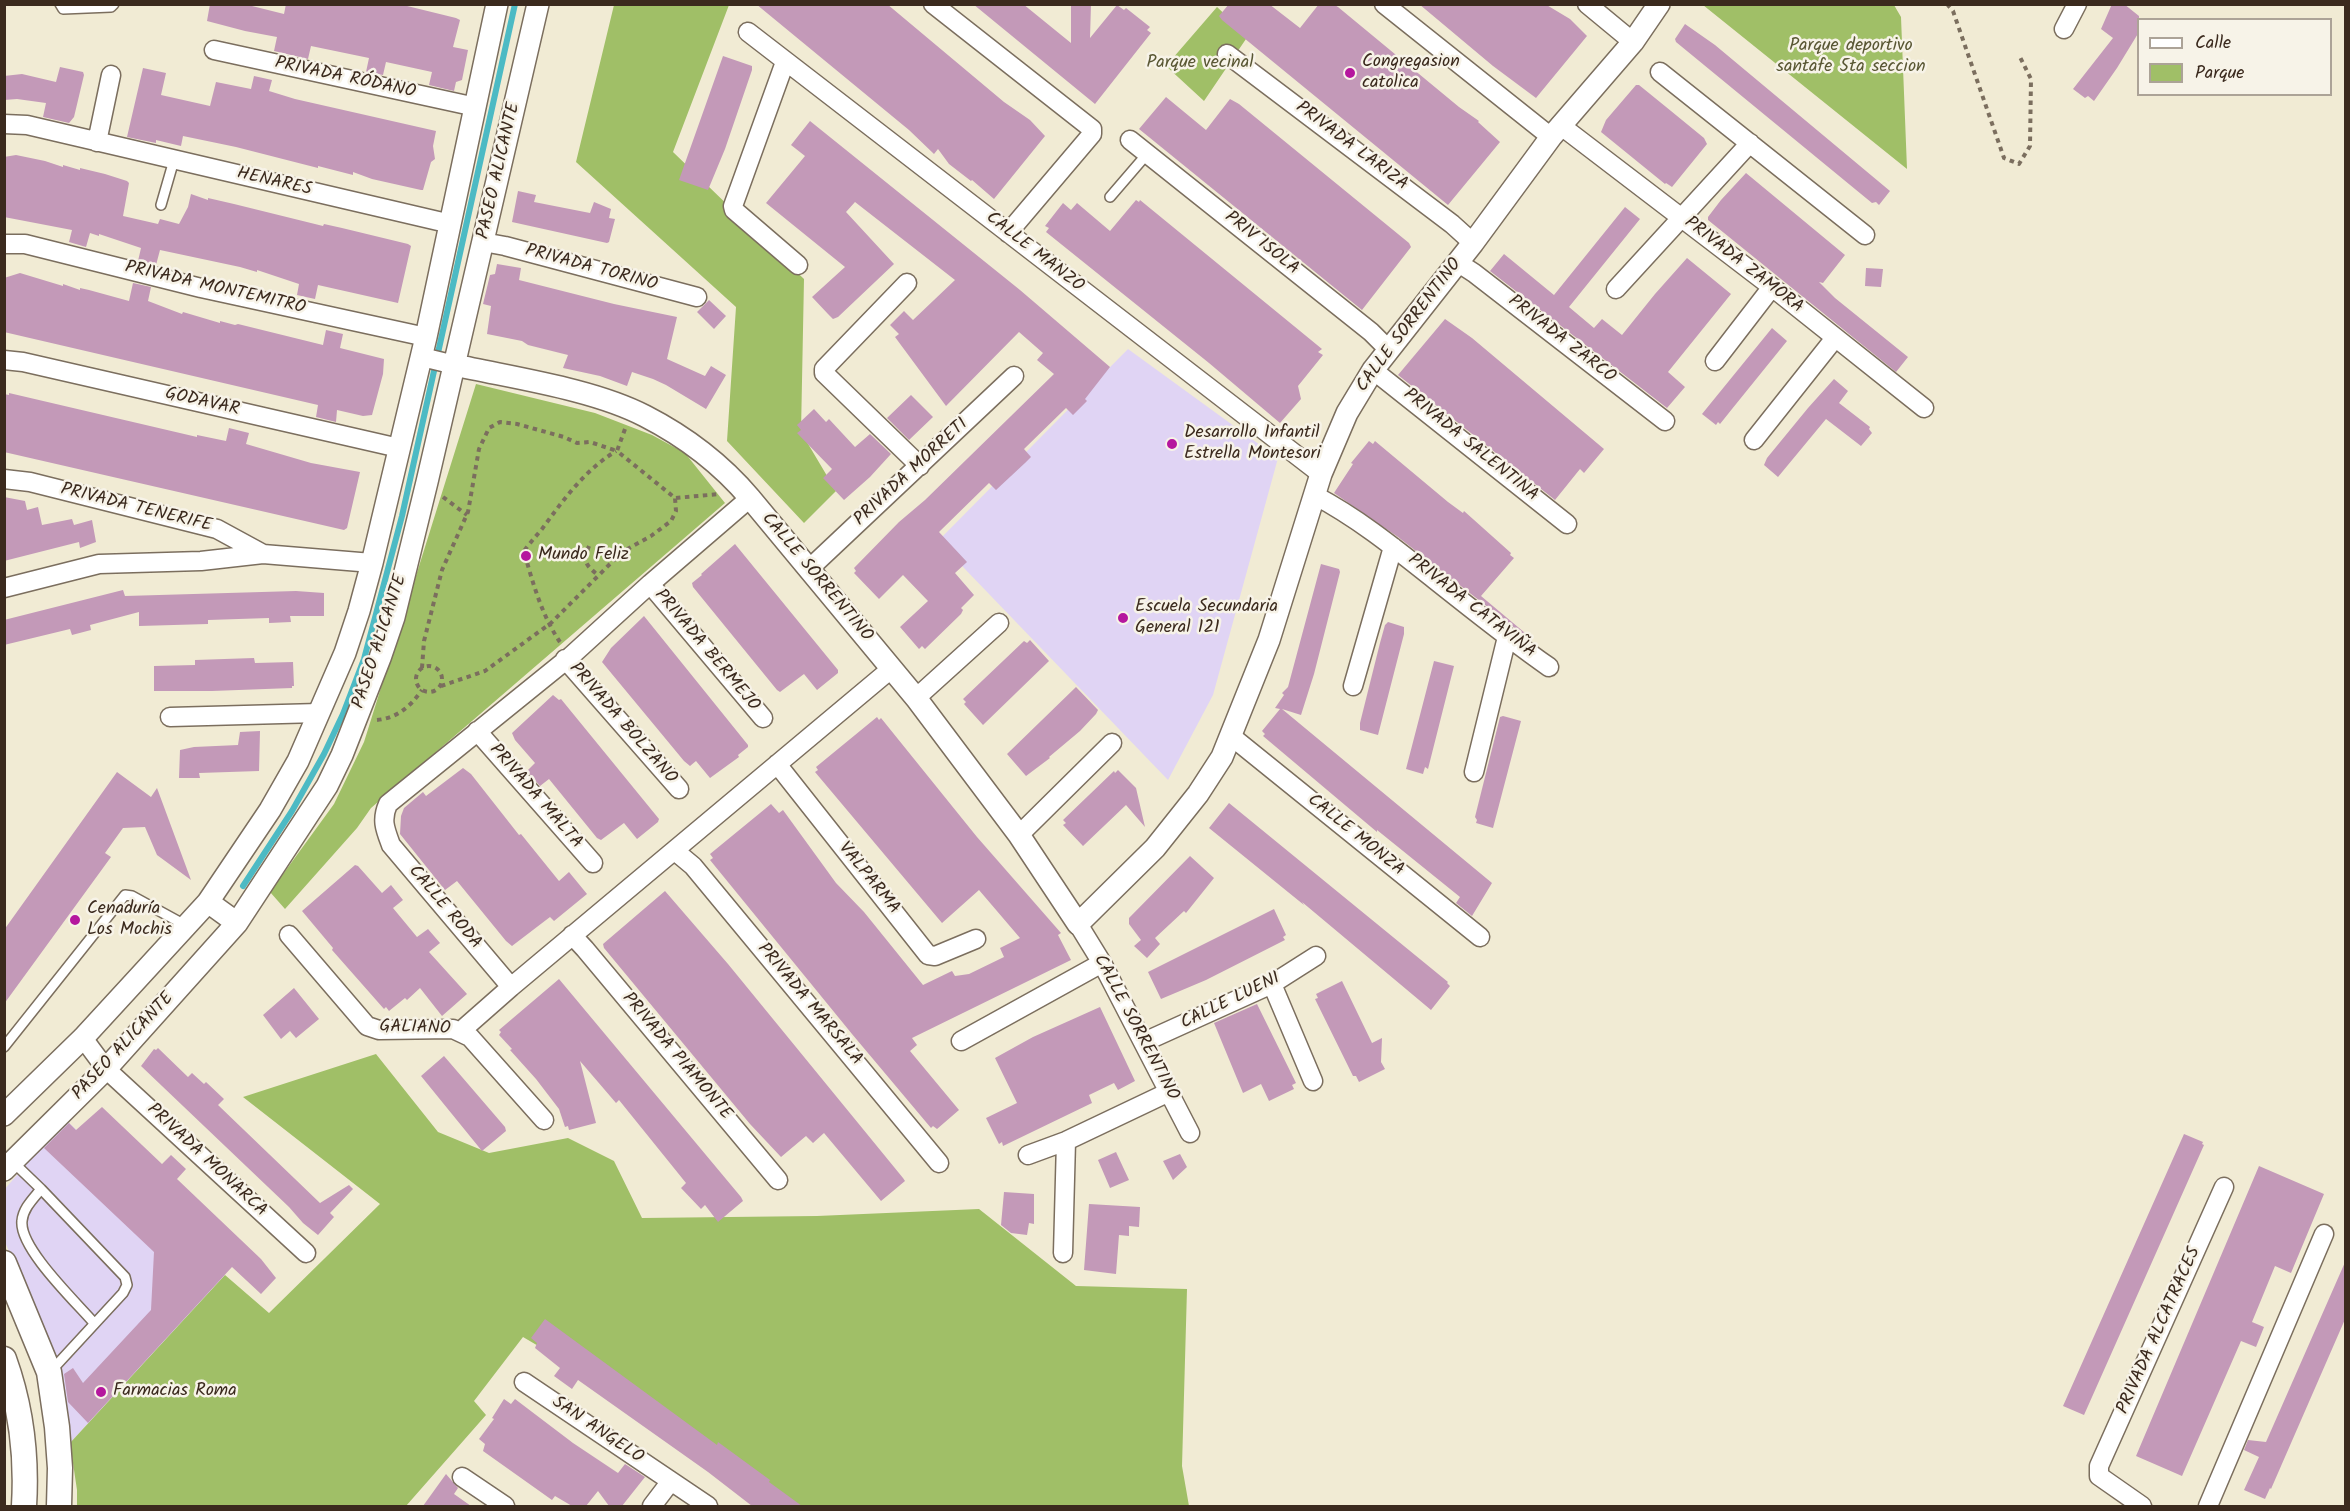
<!DOCTYPE html>
<meta charset="utf-8">
<style>
body{margin:0}
#map{position:relative;width:2350px;height:1511px;overflow:hidden;background:#f1ebd4;font-family:Kalam,sans-serif}
canvas{display:block}
.frame{position:absolute;inset:0;border:6px solid #3b2a1e;pointer-events:none}
.legend{position:absolute;left:2137px;top:18px;width:195px;height:78px;box-sizing:border-box;background:#f7f3e8;border:2px solid #aca397;margin:0;padding:8px 10px;list-style:none;font-size:18px;color:#3b2a1e}
.legend li{display:flex;align-items:center;gap:12px;height:30px}
.legend b{width:30px;border:2px solid #aca397}
</style>
<div id="map">
<canvas width="2350" height="1511"></canvas>
<div class="frame"></div>
<ul class="legend">
<li><b style="height:8px;background:#fff"></b>Calle</li>
<li><b style="height:16px;background:#a0bf67"></b>Parque</li>
</ul>
</div>
<script>
const c = document.querySelector('canvas').getContext('2d');
c.lineJoin = 'round';
function fillPath(path, color) {
  c.fillStyle = color;
  c.fill(path, 'evenodd');
}
function strokePath(path, color, width, dash) {
  c.strokeStyle = color;
  c.lineWidth = width;
  c.lineCap = dash ? 'butt' : 'round';
  c.setLineDash(dash || []);
  c.stroke(path);
}
function drawText(font, color, halo, rows, align = 'center') {
  c.font = font + ' Kalam,sans-serif';
  c.lineWidth = 5;
  c.setLineDash([]);
  c.textBaseline = 'middle';
  c.strokeStyle = halo;
  c.fillStyle = color;
  for (const [text, x, y, turn = 0] of rows) {
    c.save();
    c.translate(x, y);
    c.rotate((+turn || 0) * Math.PI / 180);
    c.textAlign = isNaN(turn) ? turn : align;
    if (halo) c.strokeText(text, 0, 0);
    c.fillText(text, 0, 0);
    c.restore();
  }
}
fillPath(new Path2D(`
 M1128,349L1278,458L1213,695L1168,780L938,541Z
 M67,1121L126,1176L225,1275L70,1443L32,1305L5,1242L4,1190L42,1146Z`), '#e0d4f4');
fillPath(new Path2D(`
 M614,5H729L673,152L804,279L801,432L836,491L804,523L727,441L736,307L576,162Z
 M1703,5H1894L1901,17L1907,169Z
 M1217,7L1248,36L1204,101L1166,66Z
 M476,384L595,413L652,435L685,453L725,503L371,808L357,828L285,909L270,892L334,804L364,742Z
 M376,1054L438,1132L489,1153L568,1138L614,1161L642,1218L817,1216L979,1209L1076,1286L1187,1289L1182,1466L1189,1506H784L647,1410L523,1337L474,1401L486,1415L406,1506H77V1490L70,1443L225,1275L269,1313L380,1204L243,1097Z`), '#a0bf67');
strokePath(new Path2D(`
 M243,886L292,811L324,754L343,714L364,659L402,516L515,4`), '#4cbac4', 6);
fillPath(new Path2D(`
 M210,4H244L284,14L286,4H399L456,18L460,20L453,47L468,50L462,80L456,82L454,91L429,85L432,72L386,62L383,75L366,72L369,58L311,46L308,59L274,51L277,37L245,31L207,21Z
 M756,4H887L1004,102L1030,120L1045,136L994,199L972,180L971,181L949,164L938,149L934,154L909,130Z
 M973,4H1023L1071,43V4H1091L1090,38L1117,5L1124,10L1126,8L1150,27L1147,30L1151,33L1095,104Z
 M1229,4H1269L1300,28L1319,4H1333L1338,7L1459,107L1479,121L1478,122L1500,142L1448,205L1222,20L1219,16Z
 M1419,4H1545L1570,19L1587,36L1536,98L1493,66Z
 M2112,4H2124L2139,16V32L2117,68L2094,101L2088,96L2085,98L2073,89L2113,38L2101,29Z
 M1685,24L1715,45L1890,191L1879,205L1876,202L1872,203L1676,42L1675,39Z
 M723,56L752,66V70L725,149L708,190L679,180Z
 M60,67L83,72L84,75L74,117L69,123L43,117L46,103L17,99L4,100V76L22,74L56,82Z
 M143,68L166,73L161,95L210,106L216,82L251,89L254,76L272,80L269,91L295,99L436,131L433,146L435,159L431,162L423,190H421L372,179L353,172V175L318,166V168L236,147L183,136L181,146L156,140V143L127,137Z
 M1636,85H1639L1671,111L1704,138L1707,144L1672,187L1666,183L1665,184L1601,132L1606,120Z
 M1166,97L1206,130L1230,99L1239,104L1409,243L1411,247L1362,310L1139,129Z
 M810,121L1020,290L1110,367L1085,399L1087,401L1073,415L1066,408L1024,449L1031,457L1025,463L996,490L989,483L939,532L967,562L955,573L974,595L961,608L963,610L961,614L925,649L922,646L919,649L900,627L928,601L903,575L879,599L854,573L856,571L854,568L899,522L925,500L1054,374L1037,360L1043,353L1019,332L946,406L895,337L899,334L890,325L904,311L913,320L955,280L855,202L846,212L894,264L838,317L833,319L828,314L812,297L845,267L766,203L805,156L791,145Z
 M16,155L45,161L63,167V165L80,170V168L105,174L127,181L129,183L123,216L158,224L160,219L179,224L188,207L191,194L208,200V198L234,204L323,226L324,224L342,228L408,244L411,246L398,303L318,285L315,299L297,295L299,284L257,270V272L240,267L160,250L156,265L138,261L141,248L99,234V236L90,233L86,247L69,242L72,230L4,217V157Z
 M1746,173L1845,255L1823,283L1819,282L1835,298L1908,357L1896,372L1708,220V217L1721,200Z
 M518,191L536,195L534,202L590,213L594,202L611,209L609,218L615,219L609,242L607,243L512,222Z
 M1136,200L1139,202L1140,200L1322,349L1318,352L1323,355L1298,386L1301,399L1280,423L1209,363L1046,232L1049,228L1045,226L1063,203L1071,210L1077,203L1110,231Z
 M1625,207L1640,219L1569,307L1594,328L1602,319L1622,335L1655,294L1687,258L1731,294L1668,372L1685,387L1667,408L1490,271L1504,254L1554,295Z
 M497,264L521,268L519,280L614,304L677,317L667,359L705,376L711,366L726,375L706,409L666,385L653,379L632,372L627,386L600,376L563,368L568,355L528,345L522,341L487,334L491,306L483,304L490,275L495,274Z
 M1866,268L1883,269L1881,287L1865,286Z
 M20,273L63,286V284L80,290V288L89,290L129,301L133,283L151,287L148,301L182,314L183,312L220,323V321L235,325L238,324L323,345L326,330L343,334L340,348L384,359L383,374L372,415L363,416L337,410L336,422L316,417L318,405L4,332V278Z
 M709,300L726,316L714,329L697,312Z
 M1445,319L1472,338L1604,449L1584,473L1580,469L1555,500L1398,375Z
 M1772,328L1787,341L1732,409L1720,424L1718,422L1716,425L1702,414Z
 M1834,379L1848,391L1839,403L1870,427L1869,429L1872,433L1861,446L1826,419L1778,477L1764,465L1767,458L1808,408Z
 M9,393L197,437V435L226,441L229,428L249,433L246,444L311,463L360,472L347,528L344,530L331,527L4,452V394L9,395Z
 M911,395L933,417L909,440L887,418Z
 M814,409L826,422L829,419L855,447L870,434L891,454L870,477L844,500L823,478L832,469L797,433L801,430L797,425Z
 M1369,441L1373,444L1375,441L1448,502L1463,513L1464,511L1511,553L1510,555L1514,558L1481,596L1531,638L1530,640L1398,537L1334,493L1353,464L1351,463Z
 M4,497L25,501L27,510L38,507L42,525L72,519L74,525L92,520L96,542L80,548L79,542L4,561Z
 M735,544L838,670V673L817,690L804,674L780,692L777,690L693,587L692,583L702,575L701,574Z
 M1321,564L1339,569L1340,572L1314,674L1301,715L1282,709L1492,883L1472,916L1456,903L1460,897L1377,830V832L1263,736L1265,734L1262,731L1280,709L1275,708L1284,695L1282,693L1288,687Z
 M123,590L125,596L296,591L324,593V616H290L291,622L269,623V618L208,620V624L139,626V612L90,625L91,630L72,635L70,629L4,645V620Z
 M644,616L748,745V747L738,755L739,757L710,778L696,761L690,766L684,761L602,662L611,648Z
 M1388,622L1404,627V634L1378,735L1360,730V723L1380,643L1385,625Z
 M1030,640L1049,661L983,725L964,704L966,702L963,699L1024,641L1027,643Z
 M254,658L255,663L293,662L294,686H292V688L212,691H154V666L195,665V660Z
 M1434,661L1454,666L1428,769L1425,767L1423,774L1406,769Z
 M1076,687L1098,710L1096,714L1080,731L1049,757L1050,758L1026,776L1007,754Z
 M553,695L559,700L561,699L659,819L658,822L637,839L624,823L601,840L597,838L549,779L540,786L527,771L535,763L515,740L512,733Z
 M1503,716L1521,721L1493,828L1476,823L1477,820L1475,817L1500,717Z
 M877,717L879,720L881,718L977,837L1061,933L1058,935L1071,960L912,1038L917,1045L910,1051L959,1110L937,1129L933,1126L931,1128L852,1034L710,860L713,858L710,854L771,804L779,813L783,810L836,883L864,912L923,985L952,971L955,976L969,974L1004,957L1000,948L1020,938L979,890L942,923L815,772L818,770L816,767Z
 M260,731L259,771L199,773L200,778H179L180,750L194,747L238,745L240,732Z
 M463,768L471,774L519,835L521,834L559,881L569,872L587,894L554,921L550,917L512,946L506,941L457,881L445,890L400,834L401,816L404,808L423,792L426,796Z
 M1118,770L1136,788L1145,827L1126,805L1083,846L1063,825L1066,823L1063,820L1114,771L1115,773Z
 M117,772L151,797L157,788L191,880L157,855L145,827L123,828L105,853L111,857L4,1004V930Z
 M1229,803L1448,982L1447,983L1450,986L1431,1010L1302,902L1304,905L1209,828Z
 M1190,856L1214,878L1186,913L1184,911L1155,938L1160,944L1147,958L1134,946L1141,940L1129,924V918Z
 M355,865L358,866L382,893L391,885L403,900L393,908L417,937L428,929L440,943L429,952L467,994L442,1016L420,988L407,1000L405,998L389,1011L386,1007L384,1009L332,950L333,948L302,911Z
 M665,891L728,964L903,1178L905,1181L881,1201L824,1133L813,1143L806,1136L781,1157L750,1124L604,948L603,944Z
 M1274,909L1286,935L1283,937L1285,940L1206,980L1161,999L1148,972Z
 M559,979L741,1197L743,1201L718,1222L705,1205L701,1209L681,1188L686,1183L619,1100L616,1103L580,1061L596,1123L569,1130L568,1126L565,1127L559,1109L536,1079L510,1050L512,1049L499,1035L501,1032L499,1030Z
 M1342,981L1372,1043L1382,1038L1381,1062L1385,1069L1359,1082L1356,1076H1353L1315,999L1318,998L1316,994Z
 M294,988L319,1019L296,1038L290,1031L281,1039L263,1015Z
 M1257,1004L1296,1083L1292,1085L1294,1089L1269,1101L1261,1084L1243,1093L1214,1023Z
 M1100,1007L1135,1081L1118,1090L1114,1083L1089,1095L1092,1103L1003,1146L1002,1142L999,1144L986,1118L1017,1103L995,1058L1033,1037Z
 M158,1048L188,1077L192,1073L204,1084L206,1082L224,1099L218,1105L320,1203L349,1185L353,1189L330,1213L334,1217L318,1235L303,1223L289,1207L141,1066L154,1049L156,1050Z
 M444,1056L505,1127L506,1131L482,1151L421,1076Z
 M102,1107L162,1164L171,1155L186,1169L177,1179L261,1259L276,1278L261,1294L232,1267L88,1423L68,1402L64,1374L73,1368L83,1383L151,1310L154,1252L44,1148L69,1123L76,1130Z
 M2184,1134L2203,1142L2202,1144L2204,1145L2084,1415L2063,1406Z
 M1116,1152L1129,1180L1110,1188L1098,1160Z
 M1180,1154L1187,1167L1173,1180L1163,1161Z
 M2259,1166L2324,1194L2291,1273L2275,1266L2252,1322L2264,1327L2256,1347L2241,1341L2182,1476L2136,1456Z
 M1004,1192L1034,1194V1224L1029,1223L1027,1235L1011,1233L1001,1225Z
 M1089,1204L1140,1207L1139,1227L1129,1226V1236L1119,1235L1116,1274L1084,1270Z
 M2346,1260V1317L2271,1489L2270,1488L2265,1499L2244,1490L2259,1457L2244,1450L2248,1440L2266,1442Z
 M545,1319L717,1445L718,1442L770,1480L769,1482L802,1506H752L708,1472L578,1380L572,1389L554,1376L560,1368L535,1348L537,1343L531,1338Z
 M504,1399L511,1404L515,1399L573,1443L618,1473L625,1464L645,1477L622,1506H609L598,1491L586,1506H572L555,1496L552,1500L483,1451L485,1444L479,1439L494,1419L492,1418Z
 M446,1474L458,1488L454,1494L471,1506H423Z`), '#c399b8');
const service = new Path2D(`
 M60,4L63,9L111,7L114,4
 M1110,197L1147,154
 M161,205L174,160
 M4,1047L125,895L132,896L185,925
 M14,1163L41,1189L125,1277L127,1285L123,1293L51,1371
 M41,1189C34,1198 23,1208 22,1221C19,1248 76,1302 94,1323`);
const minor = new Path2D(`
 M933,4L1092,129V134L1008,233
 M1384,4L1551,137
 M1587,4L1633,42
 M2064,29L2077,4
 M748,32L1321,474
 M214,50L476,107
 M1227,54L1452,224L1473,243
 M785,62L733,206L734,210L798,265
 M1660,72L1865,235
 M4,124L27,125L451,224
 M1560,125L1772,287L1924,408
 M1130,140L1371,332L1389,350
 M97,142L111,75
 M483,242L505,246L697,297
 M4,244H25L201,288L426,337
 M1457,262L1474,273L1665,421
 M907,283L824,369V373L920,466
 M1616,289L1750,143
 M422,357L455,365
 M4,360L23,362L399,448
 M1715,361L1772,287
 M1373,370L1567,524
 M1754,440L1835,338
 M4,479L30,482L217,529L263,554
 M1314,495C1358,518 1396,549 1435,580C1473,610 1510,640 1549,667
 M809,569L1014,376
 M650,584L763,718
 M4,588L99,564L201,561L263,554L372,563
 M565,659L679,789
 M1353,686L1393,547
 M916,698L999,623
 M170,717L319,713
 M477,731L593,863
 M1231,736L1480,937
 M777,764L928,955L935,956L976,939
 M1474,772L1507,637
 M1019,835L1112,743
 M675,851L693,866L939,1163
 M1078,924L1102,963L1190,1133
 M289,935L367,1026L379,1030L453,1029L470,1037L544,1120
 M572,935L585,949L778,1180
 M1272,984L1313,1081
 M511,987L391,845C385,829 381,820 388,804L571,656L650,584L750,498
 M461,1031L511,987L891,669
 M83,1038L106,1069L306,1253
 M961,1041L1102,963
 M1144,1042L1272,984L1316,956
 M1028,1155L1066,1141L1169,1092
 M1063,1253L1066,1141
 M524,1382L708,1506
 M462,1477L505,1506
 M652,1506L671,1481
 M2142,1506L2099,1476V1466L2224,1187
 M2208,1506L2324,1234`);
const tertiary = new Path2D(`
 M455,365C513,378 593,389 645,416C684,436 722,465 750,498L916,698L1019,835L1078,924L1155,848L1198,794L1222,757L1269,640L1321,474L1347,413L1373,370L1473,243L1551,137L1633,42L1659,4
 M208,902L237,923
 M4,1115L83,1038L208,902L270,810L298,761L345,653L359,611L372,563L426,337L497,4
 M4,1170L106,1069L237,923L327,786L342,755L380,658L394,617L427,482L538,4`);
const secondary = new Path2D(`
 M4,1263L49,1372L57,1427L60,1468L59,1506
 M4,1359C21,1406 27,1457 24,1506`);
strokePath(service, '#7b6e5e', 12);
strokePath(minor, '#7b6e5e', 21);
strokePath(tertiary, '#7b6e5e', 24);
strokePath(secondary, '#7b6e5e', 27);
strokePath(new Path2D(`
 M1947,4L1953,11L2004,158L2019,164L2030,146L2031,79L2019,55
 M625,429L617,451L675,498L720,494
 M443,497L467,515
 M589,546C583,561 585,565 598,575
 M560,642C542,616 532,581 524,551C530,543 536,536 542,529C564,499 584,471 616,451
 M416 679a13 13 0 1 1 26 0a13 13 0 1 1-26 0Z
 M422,668L424,641L442,570L468,512L479,449L489,428L500,422L517,424L564,437L577,443L590,442L617,451
 M441,686L485,671L551,623L622,552L651,536L671,521L676,511L675,498
 M377,720C397,718 410,707 422,690`), '#7b6e5e', 4, [4.5, 4.5]);
strokePath(service, '#fff', 9);
strokePath(minor, '#fff', 18);
strokePath(tertiary, '#fff', 21);
strokePath(secondary, '#fff', 24);
for (const [x, y, r, color] of [
 [1350,73,6,"#b5179e"],
 [1172,444,6,"#b5179e"],
 [526,556,6,"#b5179e"],
 [1123,618,6,"#b5179e"],
 [75,920,6,"#b5179e"],
 [101,1392,6,"#b5179e"]
]) {
  const dot = new Path2D();
  dot.arc(x, y, r, 0, 2 * Math.PI);
  c.fillStyle = color;
  c.fill(dot);
  strokePath(dot, '#f7f3e8', 2);
}
drawText('18px', '#595734', '#f7f3e8', [
 ["Parque deportivo",1851,47],
 ["santafe 5ta seccion",1851,68],
 ["Parque vecinal",1200,64]
]);
drawText('18px', '#3b2a1e', '#f7f3e8', [
 ["Congregasion",1362,63],
 ["catolica",1362,84],
 ["Desarrollo Infantil",1184,434],
 ["Estrella Montesori",1184,455],
 ["Mundo Feliz",538,556],
 ["Escuela Secundaria",1135,608],
 ["General 121",1135,629],
 ["Cenaduría",87,910],
 ["Los Mochis",87,931],
 ["Farmacias Roma",113,1392]
], 'left');
drawText('18px', '#3b2a1e', '#f7f3e8', [
 ["PRIVADA RÓDANO",345,79,12],
 ["PRIVADA LARIZA",1351,147,37],
 ["PASEO ALICANTE",500,171,-77],
 ["HENARES",274,183,13],
 ["PRIV ISOLA",1261,244,39],
 ["CALLE MANZO",1034,253,38],
 ["PRIVADA ZAMORA",1743,266,38],
 ["PRIVADA TORINO",591,269,15],
 ["PRIVADA MONTEMITRO",215,289,13],
 ["CALLE SORRENTINO",1410,326,-53],
 ["PRIVADA ZARCO",1561,340,38],
 ["GODAVAR",202,403,13],
 ["PRIVADA SALENTINA",1470,446,39],
 ["PRIVADA MORRETI",912,473,-43],
 ["PRIVADA TENERIFE",136,509,14],
 ["CALLE SORRENTINO",816,578,50],
 ["PRIVADA CATAVIÑA",1471,607,38],
 ["PASEO ALICANTE",381,642,-72],
 ["PRIVADA BERMEJO",706,651,50],
 ["PRIVADA BOLZANO",622,724,49],
 ["PRIVADA MALTA",535,797,49],
 ["CALLE MONZA",1355,836,39],
 ["VALPARMA",868,879,51],
 ["CALLE RODA",444,908,50],
 ["CALLE LUENI",1231,1002,-26],
 ["PRIVADA MARSALA",809,1005,50],
 ["CALLE SORRENTINO",1135,1028,62],
 ["GALIANO",415,1029,2],
 ["PASEO ALICANTE",124,1047,-47],
 ["PRIVADA PIAMONTE",676,1057,50],
 ["PRIVADA MONARCA",206,1161,43],
 ["PRIVADA ALCATRACES",2160,1331,-66],
 ["SAN ANGELO",597,1431,34]
]);
</script>
